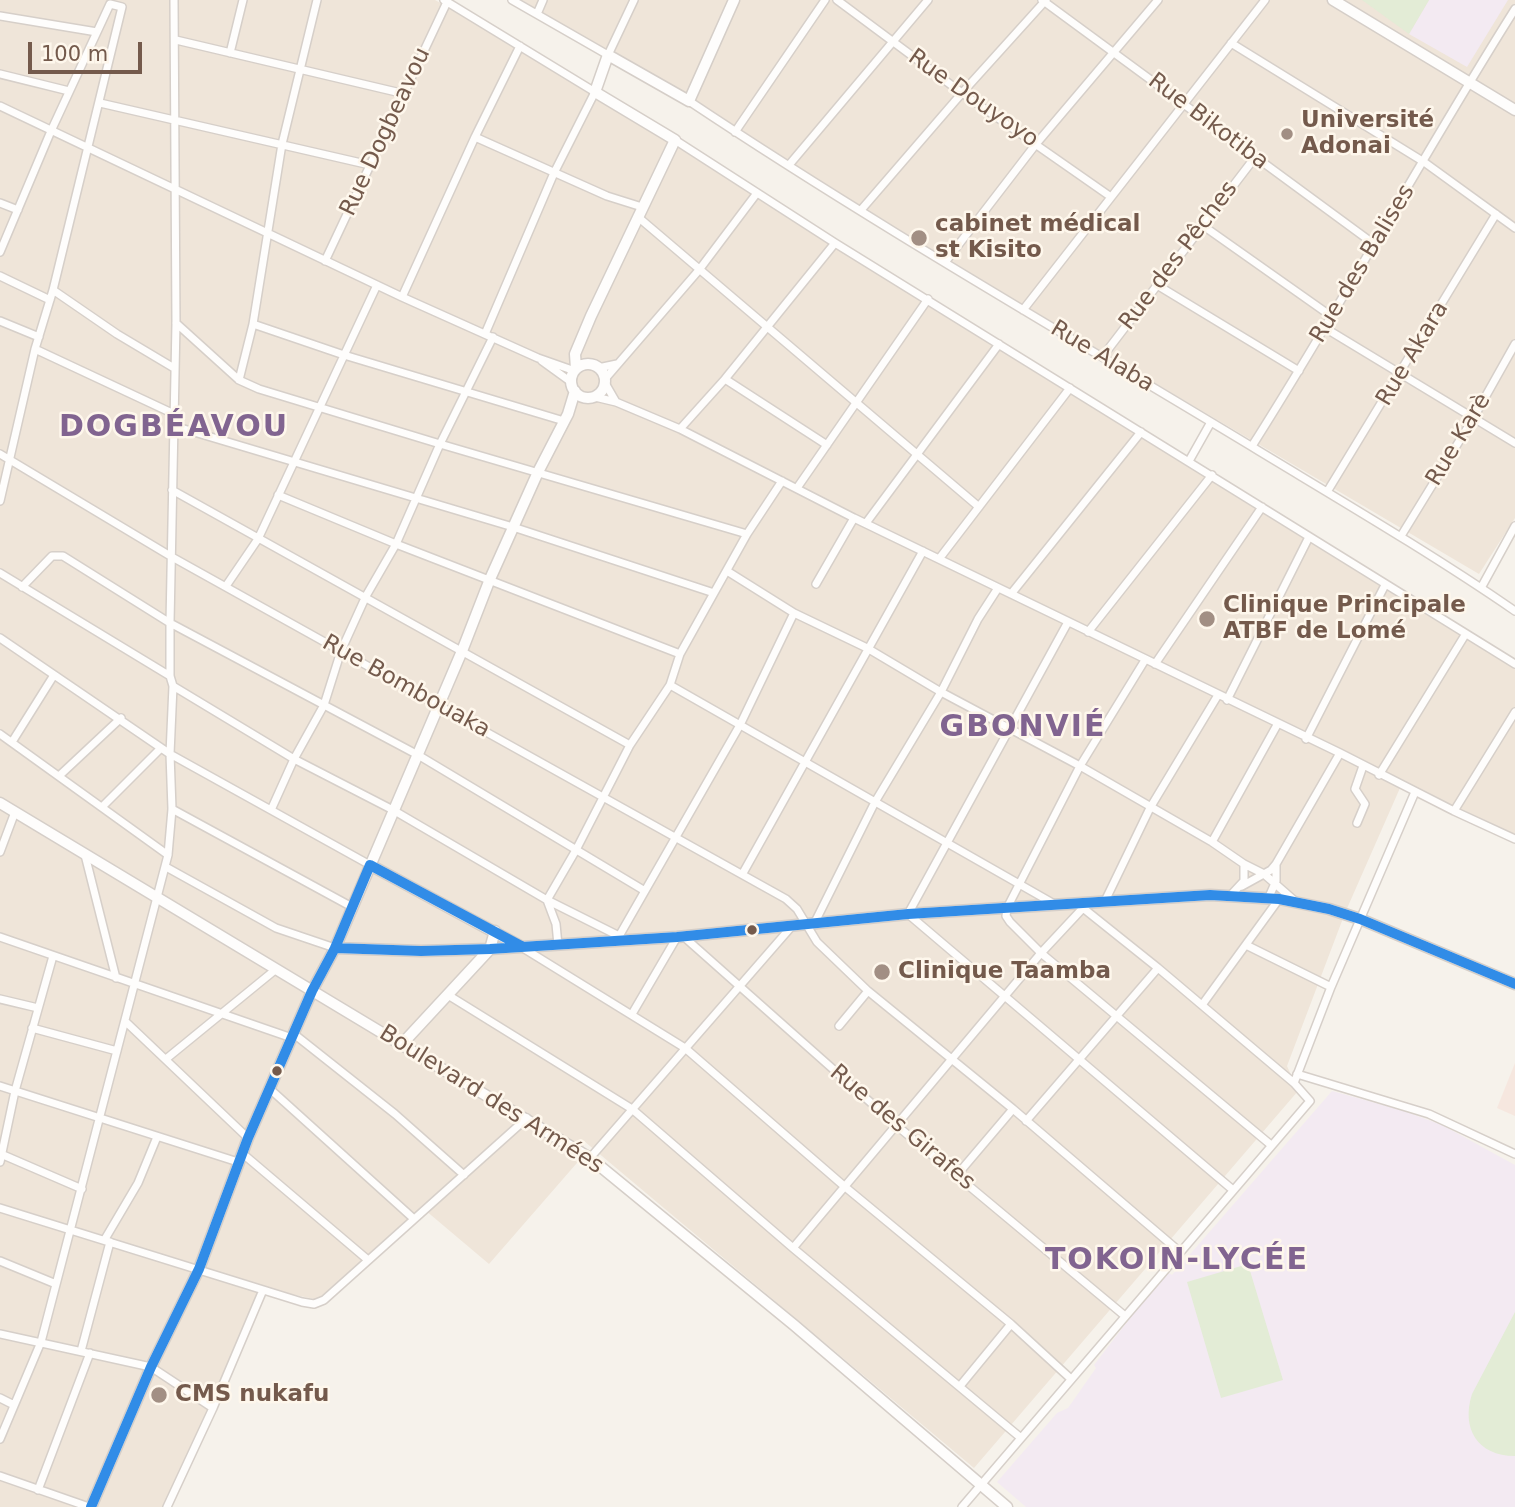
<!DOCTYPE html>
<meta charset="utf-8">
<style>
body{margin:0}
#map{position:relative;width:1515px;height:1507px;overflow:hidden;background:#f6f2eb;font-family:"DejaVu Sans",sans-serif}
canvas{display:block}
.scale{position:absolute;left:28px;top:42px;width:114px;height:32px;box-sizing:border-box;border:4px solid #745a4c;border-top:0;padding-left:9px;font-size:21px;line-height:24px;white-space:nowrap;color:#745a4c;-webkit-text-stroke:5px #fef7ec;paint-order:stroke}
</style>
<div id="map">
<canvas width="1515" height="1507"></canvas>
<div class="scale">100 m</div>
</div>
<script>
const c = document.querySelector('canvas').getContext('2d');
c.lineJoin = 'round';
function fillPath(path, color) {
  c.fillStyle = color;
  c.fill(path, 'evenodd');
}
function strokePath(path, color, width, dash) {
  c.strokeStyle = color;
  c.lineWidth = width;
  c.lineCap = dash ? 'butt' : 'round';
  c.setLineDash(dash || []);
  c.stroke(path);
}
function drawText(font, color, halo, rows, align = 'center') {
  c.font = font + ' "DejaVu Sans",sans-serif';
  c.lineWidth = 5;
  c.setLineDash([]);
  c.textBaseline = 'middle';
  c.strokeStyle = halo;
  c.fillStyle = color;
  for (const [text, x, y, turn = 0] of rows) {
    c.save();
    c.translate(x, y);
    c.rotate((+turn || 0) * Math.PI / 180);
    c.textAlign = isNaN(turn) ? turn : align;
    if (halo) c.strokeText(text, 0, 0);
    c.fillText(text, 0, 0);
    c.restore();
  }
}
fillPath(new Path2D(`
 M0,0H435L580,83L903,290L1041,372L1515,666V843L1400,788L1345,913L1287,1066L1298,1091L974,1468L584,1141L583,1156L489,1264L425,1210L319,1300L262,1288L169,1507H0Z
 M519,0H1515V518L1479,574L995,289Z`), '#efe5d9');
fillPath(new Path2D(`
 M1515,1063V1116L1497,1108Z`), '#f6e7df');
fillPath(new Path2D(`
 M1429,0H1508L1467,67L1409,34Z
 M1332,1091L1401,1110L1442,1125L1515,1165V1507H1026L997,1482L1057,1413L1068,1408L1096,1368L1094,1365L1134,1313L1169,1273L1172,1275Z`), '#f3eaf2');
fillPath(new Path2D(`
 M1362,0H1429L1409,34Z
 M1248,1264L1283,1380L1221,1398L1187,1282Z
 M1515,1312V1456C1477,1456 1461,1428 1472,1394Z`), '#e3ecd6');
const street = new Path2D(`
 M444,0L595,92L554,173L485,334
 M512,0L608,55L634,0
 M837,0L962,93L1111,197
 M1042,0L1374,244
 M537,14L543,0
 M0,16L97,32
 M176,40L405,94
 M1231,43L1424,162L1515,228
 M230,53L243,0
 M0,74L69,91
 M689,101C875,225 1069,336 1259,451C1345,503 1432,554 1515,611
 M100,103L370,165
 M0,106L402,297L538,358L575,371
 M735,132L825,0
 M475,137L607,196L642,207
 M675,140L835,243L1515,664
 M789,165L928,0
 M0,203L18,210
 M861,210L962,93L1046,0
 M638,217L979,507
 M1202,225L1331,316
 M0,252L51,131L110,4L122,7L53,290L35,349L0,501
 M325,261L447,2
 M946,261L1036,144L1158,0
 M0,276L50,300
 M1157,285L1299,371
 M53,290L117,334L174,368
 M402,297L475,137L520,46
 M1023,310L1265,0
 M0,321L39,337
 M176,323L239,380L259,389L440,444L747,534
 M253,324L344,355L564,421
 M1325,328L1515,443
 M35,349L174,414
 M1103,356L1256,156
 M542,361L571,382
 M598,368L617,364
 M605,379L699,270L757,193
 M725,379L827,445
 M239,380L253,324L282,144L317,0
 M605,383L616,402
 M595,397L616,402L680,429L854,518L1340,753L1454,811L1515,839
 M174,426L513,527L714,593
 M680,429L725,379L835,243
 M1252,446C1343,303 1424,153 1515,9
 M0,454L172,557L786,899L797,909L817,942L868,991L1013,1109L1180,1252
 M1189,461L1211,422
 M797,488L928,299
 M172,490L630,745
 M1327,492L1496,214
 M278,495L396,544L680,654
 M866,523L999,344
 M1401,536L1474,417L1515,344
 M939,559L1070,388
 M727,571L794,613L867,648L941,692L1080,766L1212,842L1244,864L1264,874L1296,902
 M0,573L170,676
 M816,584L854,518
 M226,586L258,539L377,285
 M22,587L52,556H63L170,623L418,755L645,891
 M1481,588L1515,526
 M1011,594L1141,432
 M1068,622L908,914L1233,1190
 M1088,632L1212,475
 M0,638L170,754L370,865
 M1145,660L1080,766L1007,908L1006,916L1010,922L1041,953L1271,1145
 M1155,664L1262,507
 M670,685L1056,905
 M173,686L294,759L393,810L547,900L619,936
 M1227,700L1309,537
 M0,734L168,855
 M1306,739L1385,585
 M12,742L54,675
 M1379,775L1465,635
 M59,776L121,718
 M102,807L161,748
 M172,809L352,907
 M271,810L294,759L324,705L341,651L366,596L396,544L440,444L493,337
 M1454,811L1515,712
 M1357,823L1365,804L1355,789L1363,766
 M1212,842L1277,725
 M0,852L15,812
 M85,855L116,978
 M166,867L276,928L335,948
 M743,873L923,551
 M1242,886L1271,870L1276,864L1340,753
 M1230,896L1244,881V864
 M1268,899L1276,881V864
 M1105,901L1150,808L1218,695
 M814,924L875,802L941,692L978,619L998,588
 M683,936L896,1125L1125,1316
 M0,937L292,1038
 M618,938L740,725L794,613
 M558,945L556,924L547,900L576,850L630,745L670,685L680,654L714,593L747,534L782,481
 M1246,945L1331,987
 M523,948L685,1048L844,1186L1011,1324L1071,1379
 M448,995L632,1109L793,1248L1021,1438
 M0,999L38,1008
 M1202,1005L1279,899
 M632,1014L677,937
 M126,1022L248,1138
 M839,1026L868,991
 M32,1028L117,1051
 M294,1034L395,1114L464,1175
 M166,1059L275,970
 M1297,1074L1429,1114L1515,1154
 M1294,1083L1331,987L1415,792
 M0,1086L238,1162
 M270,1089L414,1219
 M1026,1121L1158,968
 M242,1153L368,1260
 M1,1154L82,1189
 M590,1158L792,926
 M0,1162L15,1091L53,956
 M957,1175L1013,1109
 M0,1208L302,1302L314,1304L324,1300L527,1118
 M105,1239L138,1183L157,1137
 M793,1248L1041,953L1083,908
 M0,1261L56,1284
 M0,1334L151,1367L213,1408L263,1290
 M81,1351L110,1242
 M960,1386L1011,1324
 M0,1398L14,1405
 M0,1439L41,1342L168,855L172,809L170,754L173,686L170,676V623L176,323L174,0
 M0,1476L89,1507
 M38,1490L90,1353
 M167,1507L213,1408
 M962,1507L1310,1101L1294,1083L1158,968L1083,908L1081,903`);
const secondary = new Path2D(`
 M1333,0L1515,110
 M571 381a17 17 0 1 1 34 0a17 17 0 1 1-34 0Z
 M576,369L575,354L591,316L675,140L595,92L608,55L689,101L734,0
 M0,803L590,1158L794,1325L1007,1507
 M370,865L522,947
 M335,948L421,951L490,949L677,937L908,914L1210,895L1279,899L1329,909L1360,919L1515,984
 M402,1044L490,949L495,931
 M91,1507L151,1367L199,1269L248,1138L312,991L335,948L462,651L490,579L538,472L568,414L575,391`);
strokePath(street, '#d6cfc9', 10);
strokePath(secondary, '#d5cec8', 13);
strokePath(street, '#fefdfc', 7);
strokePath(secondary, '#fefdfc', 10);
strokePath(new Path2D(`
 M335,948L421,951L490,949L677,937L908,914L1210,895L1279,899L1329,909L1360,919L1515,984
 M91,1507L151,1367L199,1269L248,1138L312,991L335,948L370,865L523,947`), '#318ce7', 10);
for (const [x, y, r, color] of [
 [1287,134,7,"#a28f84"],
 [919,238,9,"#a28f84"],
 [1207,619,9,"#a28f84"],
 [752,930,6,"#745a4c"],
 [882,972,9,"#a28f84"],
 [277,1071,6,"#745a4c"],
 [159,1395,9,"#a28f84"]
]) {
  const dot = new Path2D();
  dot.arc(x, y, r, 0, 2 * Math.PI);
  c.fillStyle = color;
  c.fill(dot);
  strokePath(dot, '#fef7ec', 2.5);
}
drawText('23px', '#745a4c', '#fef7ec', [
 ["Rue Douyoyo",973,99,35],
 ["Rue Bikotiba",1208,122,37],
 ["Rue Dogbeavou",386,132,-65],
 ["Rue des Pêches",1179,256,-53],
 ["Rue des Balises",1363,264,-59],
 ["Rue Akara",1413,354,-59],
 ["Rue Alaba",1102,357,31],
 ["Rue Karè",1459,440,-59],
 ["Rue Bombouaka",406,687,29],
 ["Boulevard des Armées",491,1100,32],
 ["Rue des Girafes",902,1128,40]
]);
drawText('bold 23px', '#745a4c', '#fef7ec', [
 ["Université",1301,121],
 ["Adonai",1301,147],
 ["cabinet médical",935,225],
 ["st Kisito",935,251],
 ["Clinique Principale",1223,606],
 ["ATBF de Lomé",1223,632],
 ["Clinique Taamba",898,972],
 ["CMS nukafu",175,1395]
], 'left');
c.letterSpacing = '2px';
drawText('bold 30px', '#816490', '#fef7ec', [
 ["DOGBÉAVOU",174,428],
 ["GBONVIÉ",1023,728],
 ["TOKOIN-LYCÉE",1177,1261]
]);
c.letterSpacing = '0px';
</script>
